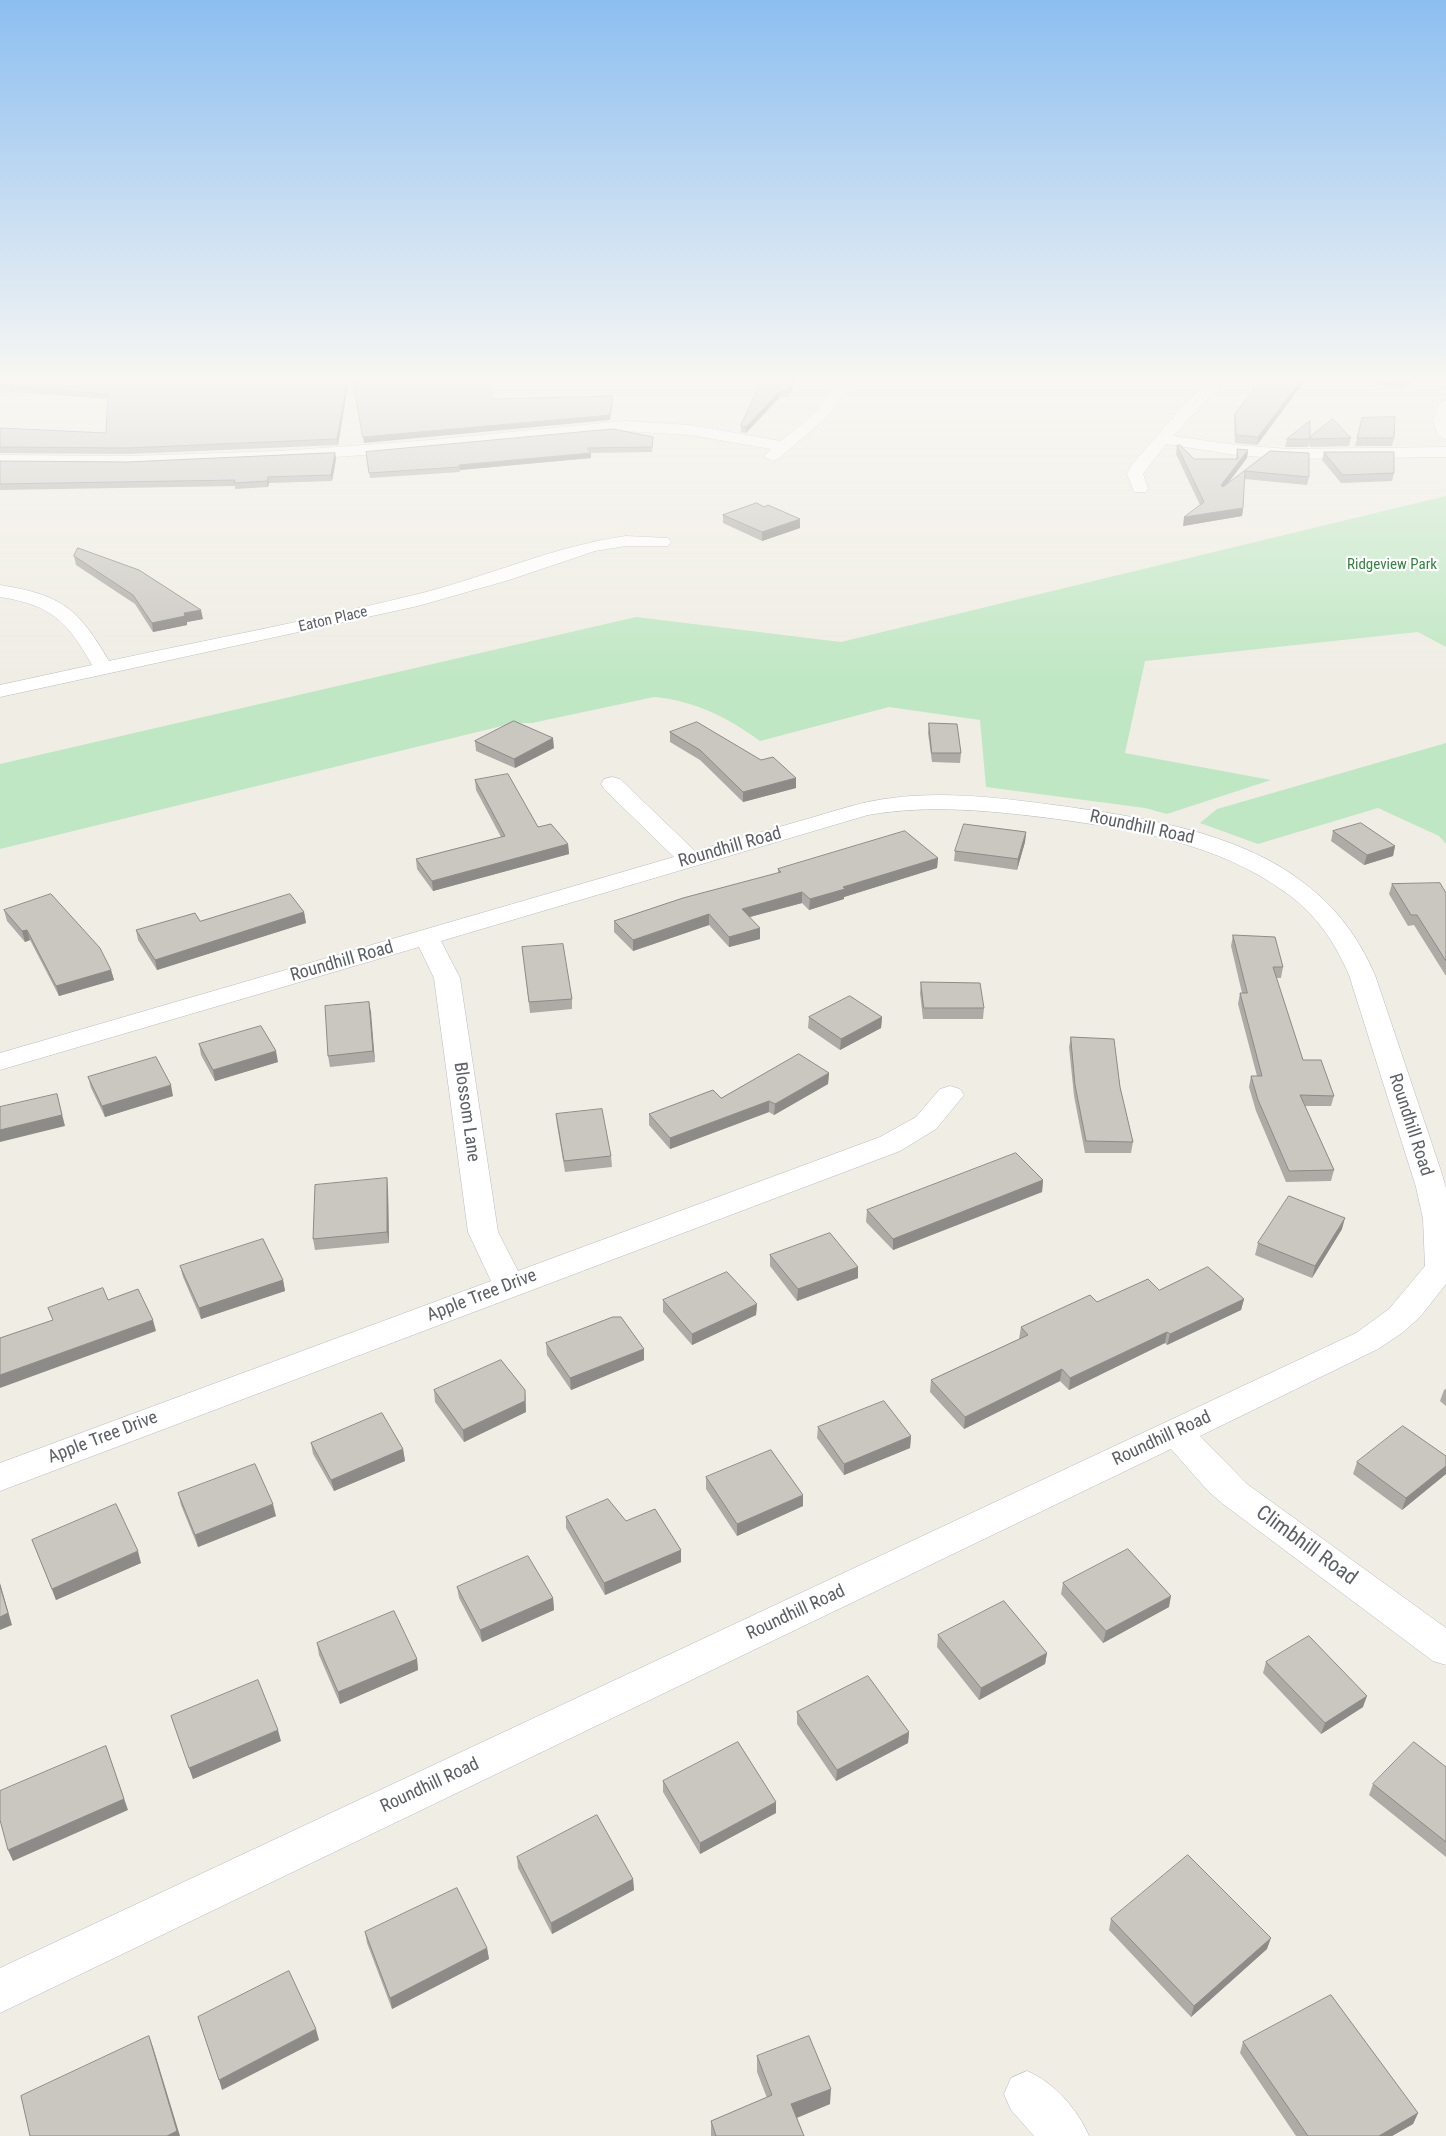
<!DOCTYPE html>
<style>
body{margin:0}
canvas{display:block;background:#efede4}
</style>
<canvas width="1446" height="2136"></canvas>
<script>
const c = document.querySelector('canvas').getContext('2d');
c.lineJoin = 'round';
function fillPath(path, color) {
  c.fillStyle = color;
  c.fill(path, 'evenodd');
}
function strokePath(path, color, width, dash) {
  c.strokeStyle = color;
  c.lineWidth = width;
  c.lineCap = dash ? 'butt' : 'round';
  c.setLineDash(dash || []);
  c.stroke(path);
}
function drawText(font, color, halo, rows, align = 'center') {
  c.font = font + ' "Roboto Condensed",sans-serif';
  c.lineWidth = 4.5;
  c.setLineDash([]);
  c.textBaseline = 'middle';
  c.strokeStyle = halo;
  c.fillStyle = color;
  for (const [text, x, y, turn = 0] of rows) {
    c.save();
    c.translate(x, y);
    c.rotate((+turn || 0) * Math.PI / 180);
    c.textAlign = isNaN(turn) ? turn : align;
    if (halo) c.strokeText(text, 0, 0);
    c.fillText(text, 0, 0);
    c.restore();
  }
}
fillPath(new Path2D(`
 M1446,496V647L1418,632L1145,661L1125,753L1271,780L1167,814L1145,808L986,787L980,720L889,707L760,741C729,718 693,700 654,697L532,723H514L0,849V764L636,617L841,642Z
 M1446,743V844L1439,836L1378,808L1258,844L1200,823L1217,809Z`), '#c0e7c4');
const minor = new Path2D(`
 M840,378H855L826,418L778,459L772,461L764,456L771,449L690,435L624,431L419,451L279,461L128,466L0,465V455L128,456L279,451L419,441L624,421L690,425L781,441L816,412Z
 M1211,378H1227L1173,436L1236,445L1289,449L1446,447V457L1289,459L1236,455L1166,444L1143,474L1148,488L1146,492H1134L1127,474L1131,466L1181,408Z
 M1446,400V440L1438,435L1433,420L1438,405Z
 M626,536L668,538L671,542L668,546H626L595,551L509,580L418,606L0,697V685L92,665C67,621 51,605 0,597V585C62,595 78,608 109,661C211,639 313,620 414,595C485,578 553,546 626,536Z
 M612,777L620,779L695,851C732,840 770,830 807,819C835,811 863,801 892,798C946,791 1000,798 1054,805C1135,816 1238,831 1304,883C1336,907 1359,938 1375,975L1441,1171L1446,1188V1284L1420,1317L1402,1333L1378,1349L1200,1436L1247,1484L1446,1628V1665L1433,1661L1223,1504L1208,1491L1171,1449L0,2013V1968L1356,1333L1389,1309L1425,1266L1423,1219L1416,1187L1349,975C1335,942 1315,913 1285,892C1219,844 1136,830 1057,819C993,811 932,804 868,815L441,941L460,978L498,1232L518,1271L880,1137L916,1117L940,1089L950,1086L960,1089L964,1095L936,1129L900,1151L0,1491V1463L491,1281L468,1232L434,978L419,947L0,1070V1053L674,857L604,789L601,784L604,779Z
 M1027,2071C1054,2082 1078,2110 1089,2136H1034L1011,2110L1004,2094L1011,2078Z`);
strokePath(minor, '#b9bbc0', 1);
fillPath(minor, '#fff');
fillPath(new Path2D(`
 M0,378H349L338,445L128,454L0,453V428L106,433L108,399L0,391Z
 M763,378H797L788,397H780L746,433L741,432V426Z
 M1263,378H1304L1303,383L1257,445L1235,443L1234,422L1235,414Z
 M1369,378H1416L1402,389L1368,383Z
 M1362,418L1394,438L1392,446H1355Z
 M1310,437L1351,438L1349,446L1311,447L1309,445Z
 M1287,439H1310L1308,447H1285Z
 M653,442L652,452L591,453V458L460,470V472L370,478L366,452Z
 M1177,446L1194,459H1236L1237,449L1248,450L1247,458L1227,484L1270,451L1309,477L1307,485L1244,479L1243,508L1242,516L1183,526L1200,505L1176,454Z
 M1324,452L1394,473L1392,481L1341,483L1322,460Z
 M335,453L336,459L332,481L269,483L268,487L235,489V486L0,490V461L127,462Z
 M764,507L800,519V528L762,541L723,523V515Z
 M74,556L203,619L187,622V625L153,632L135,604L76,565Z
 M929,723L961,753L960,763L932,762L928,733Z
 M670,732L761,760L796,778V788L743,802L700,760L670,742Z
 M475,741L554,748L515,768L476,751Z
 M475,780L538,827L568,844L569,854L433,891L417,869L416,859L501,837L476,790Z
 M1333,831L1395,846L1393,856L1364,865L1331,841Z
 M1026,832L1025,842L1017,870L954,861L955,851Z
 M938,858L937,868L844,897V899L809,910L802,903L750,917L760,939L729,947L709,925L633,951L614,932V921L778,873V869Z
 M1392,884L1446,893V976L1414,925L1408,926L1389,894Z
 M4,910L111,970L114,980L59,996L30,940L25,942L7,921Z
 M304,912L306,923L157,970L138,940L136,930L200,921Z
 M1233,935L1283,967L1281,978H1276L1303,1060L1334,1096L1331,1106H1305L1334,1170L1331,1181L1286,1182L1256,1111L1249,1087L1251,1076H1257L1238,1004L1240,993H1242L1231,946Z
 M522,947L572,999V1009L530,1013Z
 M921,982L984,1008L983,1019H923L920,993Z
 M369,1002L375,1062L330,1067L328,1056Z
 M809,1017H882L881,1028L840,1050L808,1028Z
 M1071,1037L1120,1087L1133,1142L1131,1153H1085L1074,1096L1069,1047Z
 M199,1044L278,1062L215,1081L201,1055Z
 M829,1073L828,1084L774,1115L769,1112L670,1149L649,1125V1114Z
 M88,1077L173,1096L105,1117L91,1088Z
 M556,1114L611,1156L612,1167L565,1172L557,1125Z
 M387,1178L388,1190L389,1243L315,1250L313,1239Z
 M1043,1180L1042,1192L893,1250L866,1222L867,1210Z
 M1342,1229L1312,1278L1255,1255L1258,1243Z
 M770,1255L858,1267V1278L797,1301L770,1266Z
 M180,1266L283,1280L285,1291L201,1319L183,1277Z
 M1159,1290L1244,1299L1241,1310L1167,1345L1165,1343L1069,1390L1060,1381L964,1429L930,1392L931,1380L1019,1339L1021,1327L1097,1302Z
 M663,1300L757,1304L756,1315L692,1345L663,1312Z
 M546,1343L644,1349V1360L571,1390L547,1355Z
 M1446,1389V1406L1440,1401L1444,1390Z
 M434,1390H525L526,1412L464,1442L435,1402Z
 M818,1427L911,1436L910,1448L844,1475L817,1438Z
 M311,1443L403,1449L405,1461L334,1491L313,1454Z
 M1446,1456V1474L1402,1510L1353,1474L1357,1462Z
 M706,1477L803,1506L737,1536L706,1489Z
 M178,1493L276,1516L198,1547L181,1505Z
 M566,1517L626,1521L681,1562L605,1595L566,1528Z
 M32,1540L141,1563L56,1600Z
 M1063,1583L1169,1607L1103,1643L1061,1594Z
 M457,1587L553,1598L554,1610L482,1642L459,1598Z
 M938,1635L1047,1653L1045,1664L979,1700L937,1647Z
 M317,1643L417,1659L418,1670L340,1704L319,1655Z
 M1266,1662L1363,1707L1321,1734L1263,1673Z
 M797,1712L909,1732L908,1743L836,1781L797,1724Z
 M171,1716L281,1741L193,1779Z
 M1446,1767V1857L1369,1795L1373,1784Z
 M663,1781L776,1802V1813L700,1854L663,1792Z
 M517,1857L633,1879L634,1890L552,1934L518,1868Z
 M1111,1919L1267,1949L1191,2017L1109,1930Z
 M365,1932L487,1948L489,1959L392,2009L367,1943Z
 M1243,2042L1418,2113L1413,2124L1392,2136H1296L1240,2053Z
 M757,2056L830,2104L797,2118L804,2136H711V2121L767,2098L757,2072Z`), '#aeaba6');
fillPath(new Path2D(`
 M348,378H349L338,445L337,439Z
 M794,378H797L788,397L789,391Z
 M1303,378H1304L1303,383L1257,445L1258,437Z
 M1410,378H1416L1402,389L1403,383Z
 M780,391V397L746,433V427Z
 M613,396V401L610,420L364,443L363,437Z
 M1248,450L1247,458L1220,494L1221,485Z
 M335,453L336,459L332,481L331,475Z
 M591,453V458L460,470L459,465Z
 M268,477L269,483L268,487L267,481Z
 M1243,508L1242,516L1183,526L1184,517Z
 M800,519V528L762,541V532Z
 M201,610L203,619L187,622V625L153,632L152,623L184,613Z
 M553,738L554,748L515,768L514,759Z
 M796,778V788L743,802V792Z
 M1026,832L1025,842L1017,870L1018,859Z
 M568,844L569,854L433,891L432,881Z
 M1395,846L1393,856L1364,865L1367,855Z
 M938,858L937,868L844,897V899L809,910L810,899L843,887Z
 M802,892V903L742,919V909Z
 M304,912L306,923L157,970L155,960Z
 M709,914V925L633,951V940Z
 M760,928V939L729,947V937Z
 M27,930L30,940L25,942L22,931Z
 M111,970L114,980L59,996L56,986Z
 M369,1002L371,1012L375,1062L373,1051Z
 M882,1017L881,1028L840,1050L841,1039Z
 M276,1051L278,1062L215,1081L213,1070Z
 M829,1073L828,1084L774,1115L775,1104Z
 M171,1085L173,1096L105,1117L102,1106Z
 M57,1094L65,1126L0,1142V1130Z
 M769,1101V1112L670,1149V1138Z
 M387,1178L388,1190L389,1243L387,1232Z
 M1043,1180L1042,1192L893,1250V1239Z
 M1345,1218L1342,1229L1312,1278L1315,1266Z
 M858,1267V1278L797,1301L798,1289Z
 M283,1280L285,1291L201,1319L199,1308Z
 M1244,1299L1241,1310L1167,1345L1170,1334Z
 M757,1304L756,1315L692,1345V1334Z
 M153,1320L156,1331L0,1388V1375Z
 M1167,1332L1165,1343L1069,1390L1070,1378Z
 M644,1349V1360L571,1390L570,1378Z
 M1062,1369L1060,1381L964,1429L965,1417Z
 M525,1390L526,1412L464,1442L463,1430Z
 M911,1436L910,1448L844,1475V1464Z
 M403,1449L405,1461L334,1491L331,1480Z
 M1446,1466V1474L1402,1510L1406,1498Z
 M803,1495V1506L737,1536V1524Z
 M273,1504L276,1516L198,1547L195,1535Z
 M681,1550V1562L605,1595L604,1583Z
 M138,1551L141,1563L56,1600L52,1589Z
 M0,1583L12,1625L0,1630Z
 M1171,1596L1169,1607L1103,1643L1106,1631Z
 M553,1598L554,1610L482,1642L480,1630Z
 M1047,1653L1045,1664L979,1700L981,1688Z
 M417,1659L418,1670L340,1704L338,1692Z
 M1367,1696L1363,1707L1321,1734L1325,1723Z
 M278,1730L281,1741L193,1779L189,1768Z
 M909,1732L908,1743L836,1781L837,1770Z
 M106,1746L128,1810L13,1861L8,1850Z
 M776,1802V1813L700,1854V1843Z
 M633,1879L634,1890L552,1934L551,1923Z
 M1271,1938L1267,1949L1191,2017L1194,2006Z
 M487,1948L489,1959L392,2009L390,1998Z
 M316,2029L319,2040L222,2090L219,2080Z
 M149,2036L153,2047L180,2136H167Z
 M831,2089L830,2104L791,2120V2104Z
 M1418,2113L1413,2124L1392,2136H1379Z`), '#8d8b87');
const building = new Path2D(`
 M0,378H348L337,439L127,448L0,447V428L106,433L108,394L0,385Z
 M353,378H490L492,399L613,396L610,415L363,437Z
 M763,378H794L789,391H780L746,427L741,426Z
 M1263,378H1303L1258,437L1236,435L1235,414Z
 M1375,378H1410L1403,383Z
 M1395,417L1394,438H1357L1362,418Z
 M1333,419L1351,438L1312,439L1310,437Z
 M1310,421V439H1287Z
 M613,429L653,437L652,447L587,448L591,453L459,465L460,467L369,473L366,452Z
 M1180,445L1194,459H1238L1237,449L1248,450L1221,485L1223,487L1270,451L1309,453V477L1245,471L1243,508L1184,517L1204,502L1177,446Z
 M1324,452H1394V473L1343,475Z
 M335,453L331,475L268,477L267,481L234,483L235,480L0,484V461L127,462Z
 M757,503L764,507L768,505L800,519L762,532L723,515Z
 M78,548L139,570L201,610L184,613L185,616L152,623L133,595L74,556Z
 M514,721L553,738L514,759L475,741Z
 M697,722L761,760L773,757L796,778L743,792L700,750L670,732Z
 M929,723L957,724L961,753H932Z
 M508,774L538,827L551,824L568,844L432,881L416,859L505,836L475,780Z
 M1361,823L1395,846L1367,855L1333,831Z
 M964,824L1026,832L1018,859L955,851Z
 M905,831L938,858L843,887L845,889L810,899L802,892L742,909L760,928L729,937L709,914L633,940L614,921L683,898L781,872L778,869Z
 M1440,883L1446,893V961L1417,915H1411L1392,884Z
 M51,894L100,948L111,970L56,986L27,930L22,931L4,910Z
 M290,894L304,912L155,960L136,930L195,913L200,921Z
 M1233,935L1275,937L1283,967H1273L1303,1060H1321L1334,1096L1300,1095L1334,1170L1289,1171L1258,1100L1251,1076H1262L1240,993H1247Z
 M563,944L572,999L529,1002L522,947Z
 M921,982L980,983L984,1008H924Z
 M850,996L882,1017L841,1039L809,1017Z
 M369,1002L373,1051L328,1056L325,1006Z
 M261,1026L276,1051L213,1070L199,1044Z
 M1071,1037L1114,1039L1120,1087L1133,1142L1086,1141L1075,1085Z
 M799,1054L829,1073L775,1104L769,1101L670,1138L649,1114L713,1090L721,1098Z
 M156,1057L171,1085L102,1106L88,1077Z
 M57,1094L62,1115L0,1130V1107Z
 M602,1109L611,1156L564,1161L556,1114Z
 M1016,1153L1043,1180L893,1239L867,1210Z
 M387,1178V1232L313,1239L315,1185Z
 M1289,1196L1345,1218L1315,1266L1258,1243Z
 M830,1233L858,1267L798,1289L770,1255Z
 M263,1239L283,1280L199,1308L180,1266Z
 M1208,1267L1244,1299L1170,1334L1167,1332L1070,1378L1062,1369L965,1417L931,1380L1028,1335L1021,1327L1090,1295L1097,1302L1148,1279L1159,1290Z
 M727,1272L757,1304L692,1334L663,1300Z
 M103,1288L108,1300L138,1289L153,1320L0,1375V1338L53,1320L48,1308Z
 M613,1317H621L644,1349L570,1378L546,1343Z
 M501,1360L525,1390V1401L463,1430L434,1390Z
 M884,1401L911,1436L844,1464L818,1427Z
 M382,1413L403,1449L331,1480L311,1443Z
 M1403,1426L1446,1456V1466L1406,1498L1357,1462Z
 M771,1450L803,1495L737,1524L706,1477Z
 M255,1464L273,1504L195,1535L178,1493Z
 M608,1499L626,1521L655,1509L681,1550L604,1583L566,1517Z
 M116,1504L138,1551L52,1589L32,1540Z
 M1128,1549L1171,1596L1106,1631L1063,1583Z
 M528,1556L553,1598L480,1630L457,1587Z
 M0,1586L8,1613L0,1617Z
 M1004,1601L1047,1653L981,1688L938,1635Z
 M394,1611L417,1659L338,1692L317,1643Z
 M1309,1636L1367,1696L1325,1723L1266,1662Z
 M868,1676L909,1732L837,1770L797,1712Z
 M258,1680L278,1730L189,1768L171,1716Z
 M738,1742L776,1802L700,1843L663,1781Z
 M1414,1742L1446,1767V1842L1373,1784Z
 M106,1746L124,1799L8,1850L0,1820V1791Z
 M597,1815L633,1879L551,1923L517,1857Z
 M1188,1855L1271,1938L1194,2006L1111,1919Z
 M457,1888L487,1948L390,1998L365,1932Z
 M289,1971L316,2029L219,2080L198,2017Z
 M1331,1995L1418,2113L1379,2136H1308L1243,2042Z
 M149,2036L177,2131L167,2136H30L21,2096Z
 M809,2036L831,2089L791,2104L804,2136H716L711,2121L772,2095L757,2056Z`);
fillPath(building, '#cac7c1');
strokePath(building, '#8d8b87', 1);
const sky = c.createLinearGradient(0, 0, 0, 677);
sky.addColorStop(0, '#8cbef1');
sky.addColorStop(0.56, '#f8f7f3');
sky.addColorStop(1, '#f8f7f300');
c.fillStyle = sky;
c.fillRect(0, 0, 1446, 677);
drawText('15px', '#338440', '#fff', [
 ["Ridgeview Park",1392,565]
]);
drawText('15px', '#5c5f65', '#fff', [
 ["Eaton Place",333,620,-13]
]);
drawText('18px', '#5c5f65', '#fff', [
 ["Roundhill Road",1142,828,12],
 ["Roundhill Road",730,848,-16],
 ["Roundhill Road",342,962,-16],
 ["Blossom Lane",466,1112,82],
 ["Roundhill Road",1410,1125,72],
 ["Apple Tree Drive",482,1296,-21],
 ["Apple Tree Drive",103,1438,-21],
 ["Roundhill Road",1162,1439,-25],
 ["Roundhill Road",796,1613,-25],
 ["Roundhill Road",430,1786,-25]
]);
drawText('21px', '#5c5f65', '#fff', [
 ["Climbhill Road",1306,1546,36]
]);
</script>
